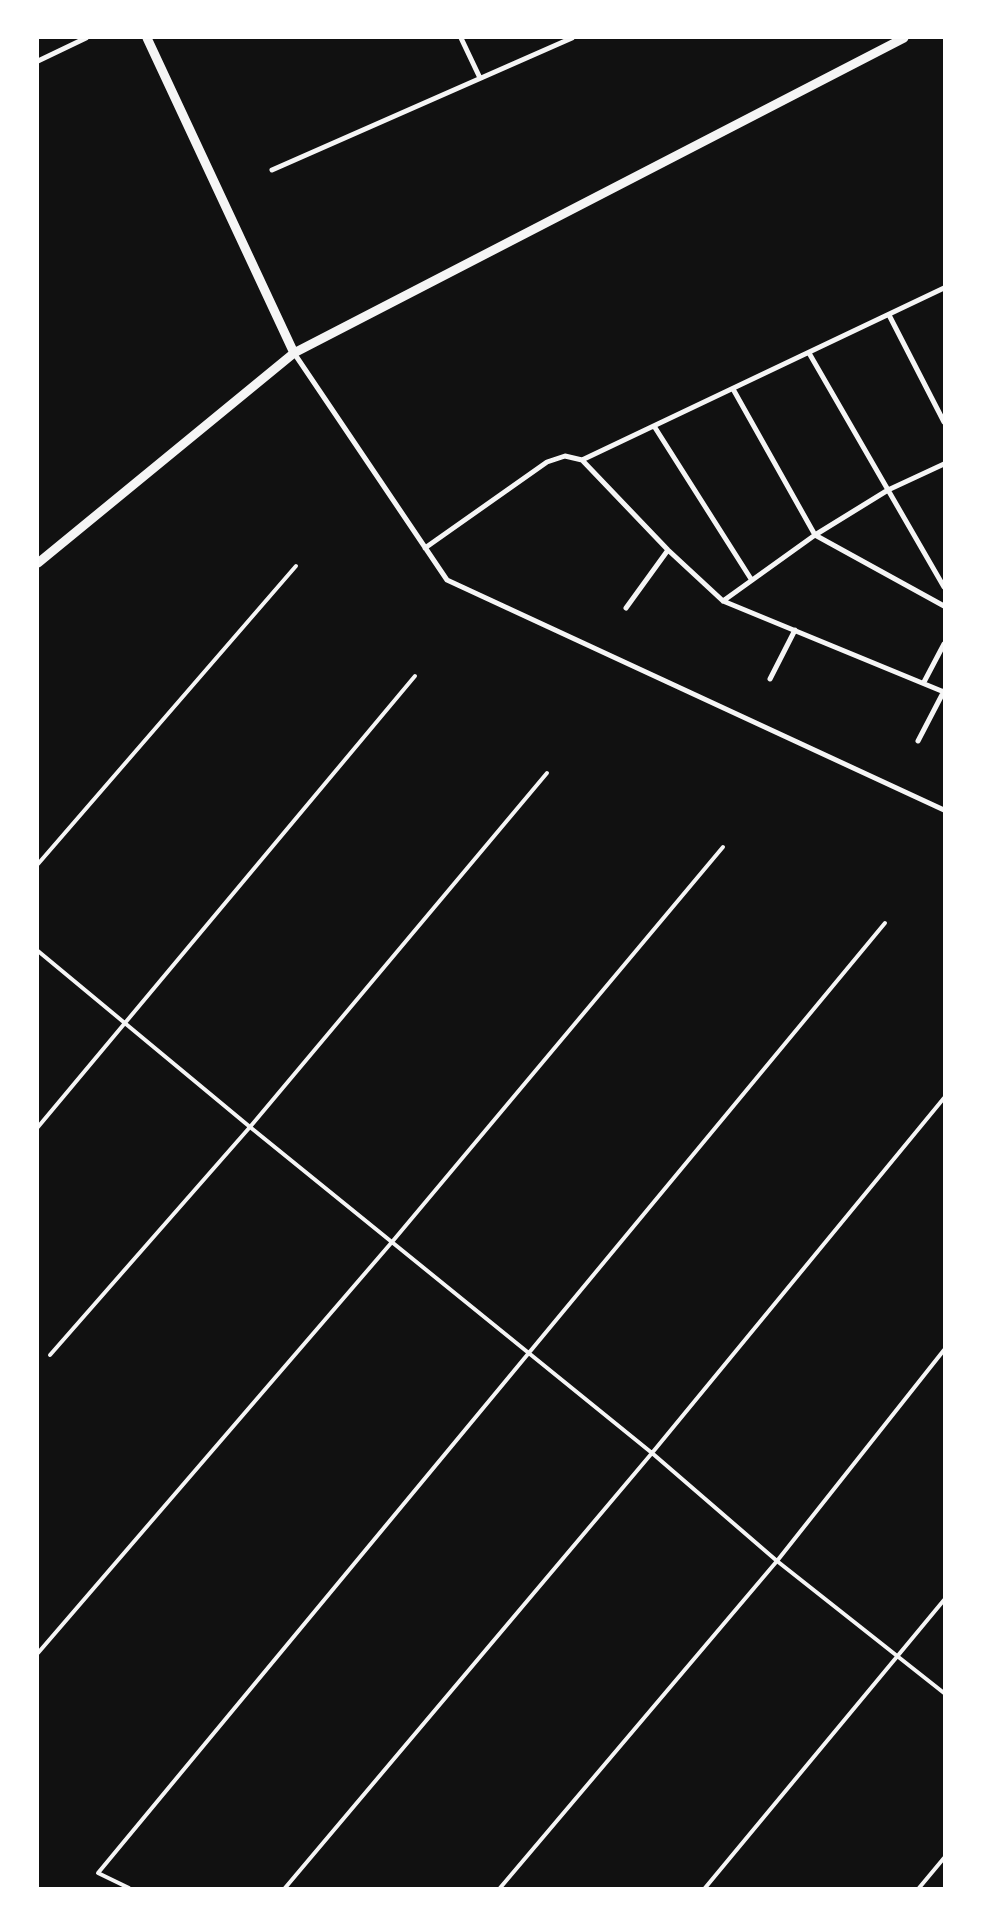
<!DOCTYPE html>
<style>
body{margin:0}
#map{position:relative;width:982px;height:1926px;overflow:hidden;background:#111;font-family:"Asap Condensed",sans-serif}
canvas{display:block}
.frame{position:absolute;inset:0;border:39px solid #fff;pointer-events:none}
</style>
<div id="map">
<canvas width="982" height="1926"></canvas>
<div class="frame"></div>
</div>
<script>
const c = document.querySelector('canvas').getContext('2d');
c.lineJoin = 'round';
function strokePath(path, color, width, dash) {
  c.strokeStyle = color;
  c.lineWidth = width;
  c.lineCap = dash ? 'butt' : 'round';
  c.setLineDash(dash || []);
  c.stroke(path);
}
strokePath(new Path2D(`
 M38,864L296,566
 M38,951L250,1127L652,1453L777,1561L944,1693
 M38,1127L415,676
 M50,1355L250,1127L547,773
 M38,1653L392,1242L723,847
 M129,1888L98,1873L885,923
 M285,1888L652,1453L944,1098
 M500,1888L777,1561L944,1350
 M705,1888L944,1600
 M919,1888L944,1858`), '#f5f5f5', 4);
strokePath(new Path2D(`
 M461,38L480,78
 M38,61L86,38
 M272,170L572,38
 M889,315L944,422
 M294,353L447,580L944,810
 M809,353L944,587
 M733,389L815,535L944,606
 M654,426L751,579
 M582,460L944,288
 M425,548L547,462L565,456L582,460L668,550L723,601L944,692
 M723,601L815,535L888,490L944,464
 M626,608L668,550
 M770,679L795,630
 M924,682L944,644
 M918,741L944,691`), '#f5f5f5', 5);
strokePath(new Path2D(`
 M147,38L294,353
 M38,563L294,353L904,38`), '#f5f5f5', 9);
</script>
